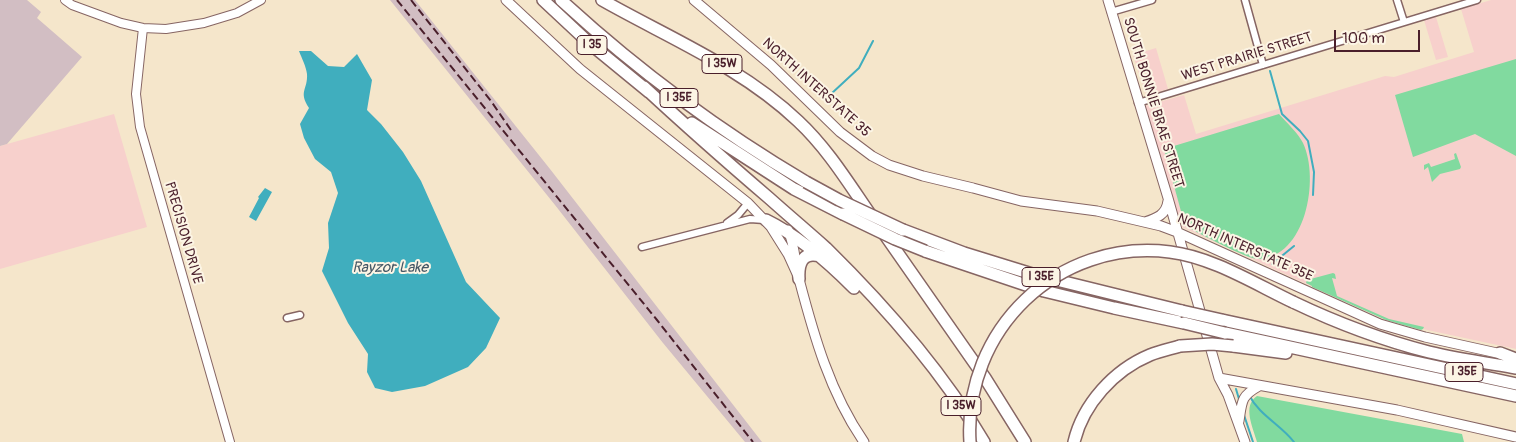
<!DOCTYPE html>
<style>
body{margin:0}
#map{position:relative;width:1516px;height:442px;overflow:hidden;background:#f5e6cb;font-family:Pangolin,sans-serif}
canvas{display:block}
.scale{position:absolute;left:1334px;top:30px;width:86px;height:22px;box-sizing:border-box;border:2px solid #4a1f2b;border-top:0;padding-left:6px;font-size:15px;line-height:18px;white-space:nowrap;color:#4a1f2b;-webkit-text-stroke:4px #fcf5e5;paint-order:stroke}
</style>
<div id="map">
<canvas width="1516" height="442"></canvas>
<div class="scale">100 m</div>
</div>
<script>
const c = document.querySelector('canvas').getContext('2d');
c.lineJoin = 'round';
function fillPath(path, color) {
  c.fillStyle = color;
  c.fill(path, 'evenodd');
}
function strokePath(path, color, width, dash) {
  c.strokeStyle = color;
  c.lineWidth = width;
  c.lineCap = dash ? 'butt' : 'round';
  c.setLineDash(dash || []);
  c.stroke(path);
}
function drawText(font, color, halo, rows, align = 'center') {
  c.font = font + ' Pangolin,sans-serif';
  c.lineWidth = 4;
  c.setLineDash([]);
  c.textBaseline = 'middle';
  c.strokeStyle = halo;
  c.fillStyle = color;
  for (const [text, x, y, turn = 0] of rows) {
    c.save();
    c.translate(x, y);
    c.rotate((+turn || 0) * Math.PI / 180);
    c.textAlign = isNaN(turn) ? turn : align;
    if (halo) c.strokeText(text, 0, 0);
    c.fillText(text, 0, 0);
    c.restore();
  }
}
fillPath(new Path2D(`
 M1491,0H1516V349L1390,322L1182,227L1145,106L1184,95L1196,134L1385,76L1394,77L1474,52L1461,9Z
 M1436,17L1448,57L1436,60L1424,20Z
 M1156,48L1168,89L1146,95L1133,55Z
 M114,114L147,227L0,269V146Z`), '#f7d0cc');
fillPath(new Path2D(`
 M0,0H27L41,12L37,18L82,57L7,144L0,146Z
 M390,0H415L550,169L762,442H745L663,343L555,205Z`), '#d2bec3');
fillPath(new Path2D(`
 M1516,59V156L1475,134L1413,157L1395,95Z
 M1279,114C1287,123 1298,133 1303,143C1320,179 1306,258 1258,259C1249,260 1197,232 1185,226L1164,149Z
 M1456,153L1461,167L1460,169L1440,174L1432,182L1428,167L1424,170V165L1429,163L1431,167L1455,159L1454,154Z
 M1333,273L1335,274L1336,279L1332,278L1337,296L1389,319L1424,327L1423,329L1421,330L1386,320L1312,287V286L1306,283L1307,280Z
 M1257,396L1462,434L1464,442H1257C1253,427 1242,406 1257,396Z`), '#81da9f');
fillPath(new Path2D(`
 M299,51H311L328,66L344,67L357,54L372,80L367,110L381,124L403,152L421,181L466,282L500,318L486,348L468,367L425,386L392,392L375,388L367,372L368,354L348,323L322,271L329,248L328,223L338,193L331,172L315,159L304,138L300,124L309,108C298,91 308,90 307,74C306,66 302,59 299,51Z
 M265,188L272,192L256,221L249,217L259,198L258,197Z`), '#40aebe');
strokePath(new Path2D(`
 M1270,71L1282,114L1300,131L1308,141L1314,172L1313,195
 M831,94L859,68L873,41
 M1272,264L1294,246
 M1236,389L1239,399
 M1249,395C1259,415 1281,425 1294,442
 M1244,415L1253,442`), '#40aebe', 2);
const minor = new Path2D(`
 M1245,0L1263,65
 M1397,0L1404,22
 M1111,12L1152,0
 M1138,103L1477,0
 M727,223L738,215L748,203
 M642,247L750,219L764,220
 M287,318L300,315`);
const tertiary = new Path2D(`
 M65,0L72,5L121,23L143,28L166,29L204,23L237,13L261,0
 M143,28L136,94L140,127L230,442`);
const secondary = new Path2D(`
 M506,0L580,69L748,203L771,227L788,254L798,276
 M694,0L771,65L840,132L872,156L889,165L923,176L973,188L1021,201L1097,211L1161,226L1177,232L1380,324L1425,337L1506,355
 M1108,0L1168,198L1219,378L1228,395L1245,442
 M1145,222C1157,218 1166,215 1168,201
 M788,230C795,245 795,263 799,279C814,336 830,393 864,442
 M1219,378L1397,410L1516,437
 M1239,421C1242,401 1241,396 1259,386`);
const motorway = new Path2D(`
 M543,0L588,42L649,92
 M561,0C636,69 718,130 806,182
 M602,0C669,38 741,67 798,121C828,149 849,184 872,217
 M644,87C685,125 727,162 769,198C788,215 807,231 826,248C885,306 942,371 984,442
 M692,123L794,189L843,214
 M766,220C799,236 828,262 854,288
 M903,230L964,253L1032,274L1182,311
 M883,232L985,378L1025,442
 M925,251L1044,291L1114,308L1184,323
 M799,279C798,264 802,251 820,256
 M1293,302C1337,323 1382,340 1429,352C1458,359 1487,363 1516,368
 M1222,320L1516,384
 M1225,333L1516,396
 M1233,346L1286,353
 M1500,353L1516,359
 M1074,442C1083,404 1114,370 1150,355C1160,351 1170,349 1180,346`);
strokePath(minor, '#866563', 9);
strokePath(tertiary, '#866563', 10);
strokePath(secondary, '#866563', 11);
strokePath(motorway, '#866563', 14);
strokePath(minor, '#fff', 6);
strokePath(tertiary, '#fff', 8);
strokePath(secondary, '#fff', 9);
strokePath(motorway, '#fff', 11);
strokePath(new Path2D(`
 M397,0L657,320L753,442
 M411,0L491,101L513,133`), '#4a1f2b', 2, [8, 4]);
const motorwayBridge = new Path2D(`
 M806,182L839,200L903,230
 M843,214L895,239L925,251
 M1182,311L1222,320
 M1184,323L1225,333
 M1180,346L1212,344L1233,346
 M970,442C963,330 1058,238 1170,252C1212,257 1255,284 1293,302`);
strokePath(motorwayBridge, '#866563', 14, []);
strokePath(motorwayBridge, '#fff', 11);
for (const [x, y, w] of [
 [592,45,30],
 [722,64,40],
 [679,98,38],
 [1041,277,38],
 [1464,372,38],
 [961,406,40]
]) {
  const box = new Path2D();
  box.roundRect(x - w / 2, y - 9.5, w, 19, 4);
  c.fillStyle = '#fcf5e5';
  c.fill(box);
  strokePath(box, '#4a1f2b', 1);
}
drawText('bold 12px', '#4a1f2b', null, [
 ["I 35",592,45],
 ["I 35W",722,64],
 ["I 35E",679,98],
 ["I 35E",1041,277],
 ["I 35E",1464,372],
 ["I 35W",961,406]
]);
drawText('14px', '#4a1f2b', '#fcf5e5', [
 ["WEST PRAIRIE STREET",1247,57,-17],
 ["NORTH INTERSTATE 35",816,88,42],
 ["SOUTH BONNIE BRAE STREET",1153,103,73],
 ["PRECISION DRIVE",183,233,74],
 ["NORTH INTERSTATE 35E",1245,248,24]
]);
drawText('italic 15px', '#465866', '#fcf5e5', [
 ["Rayzor Lake",390,268]
]);
</script>
